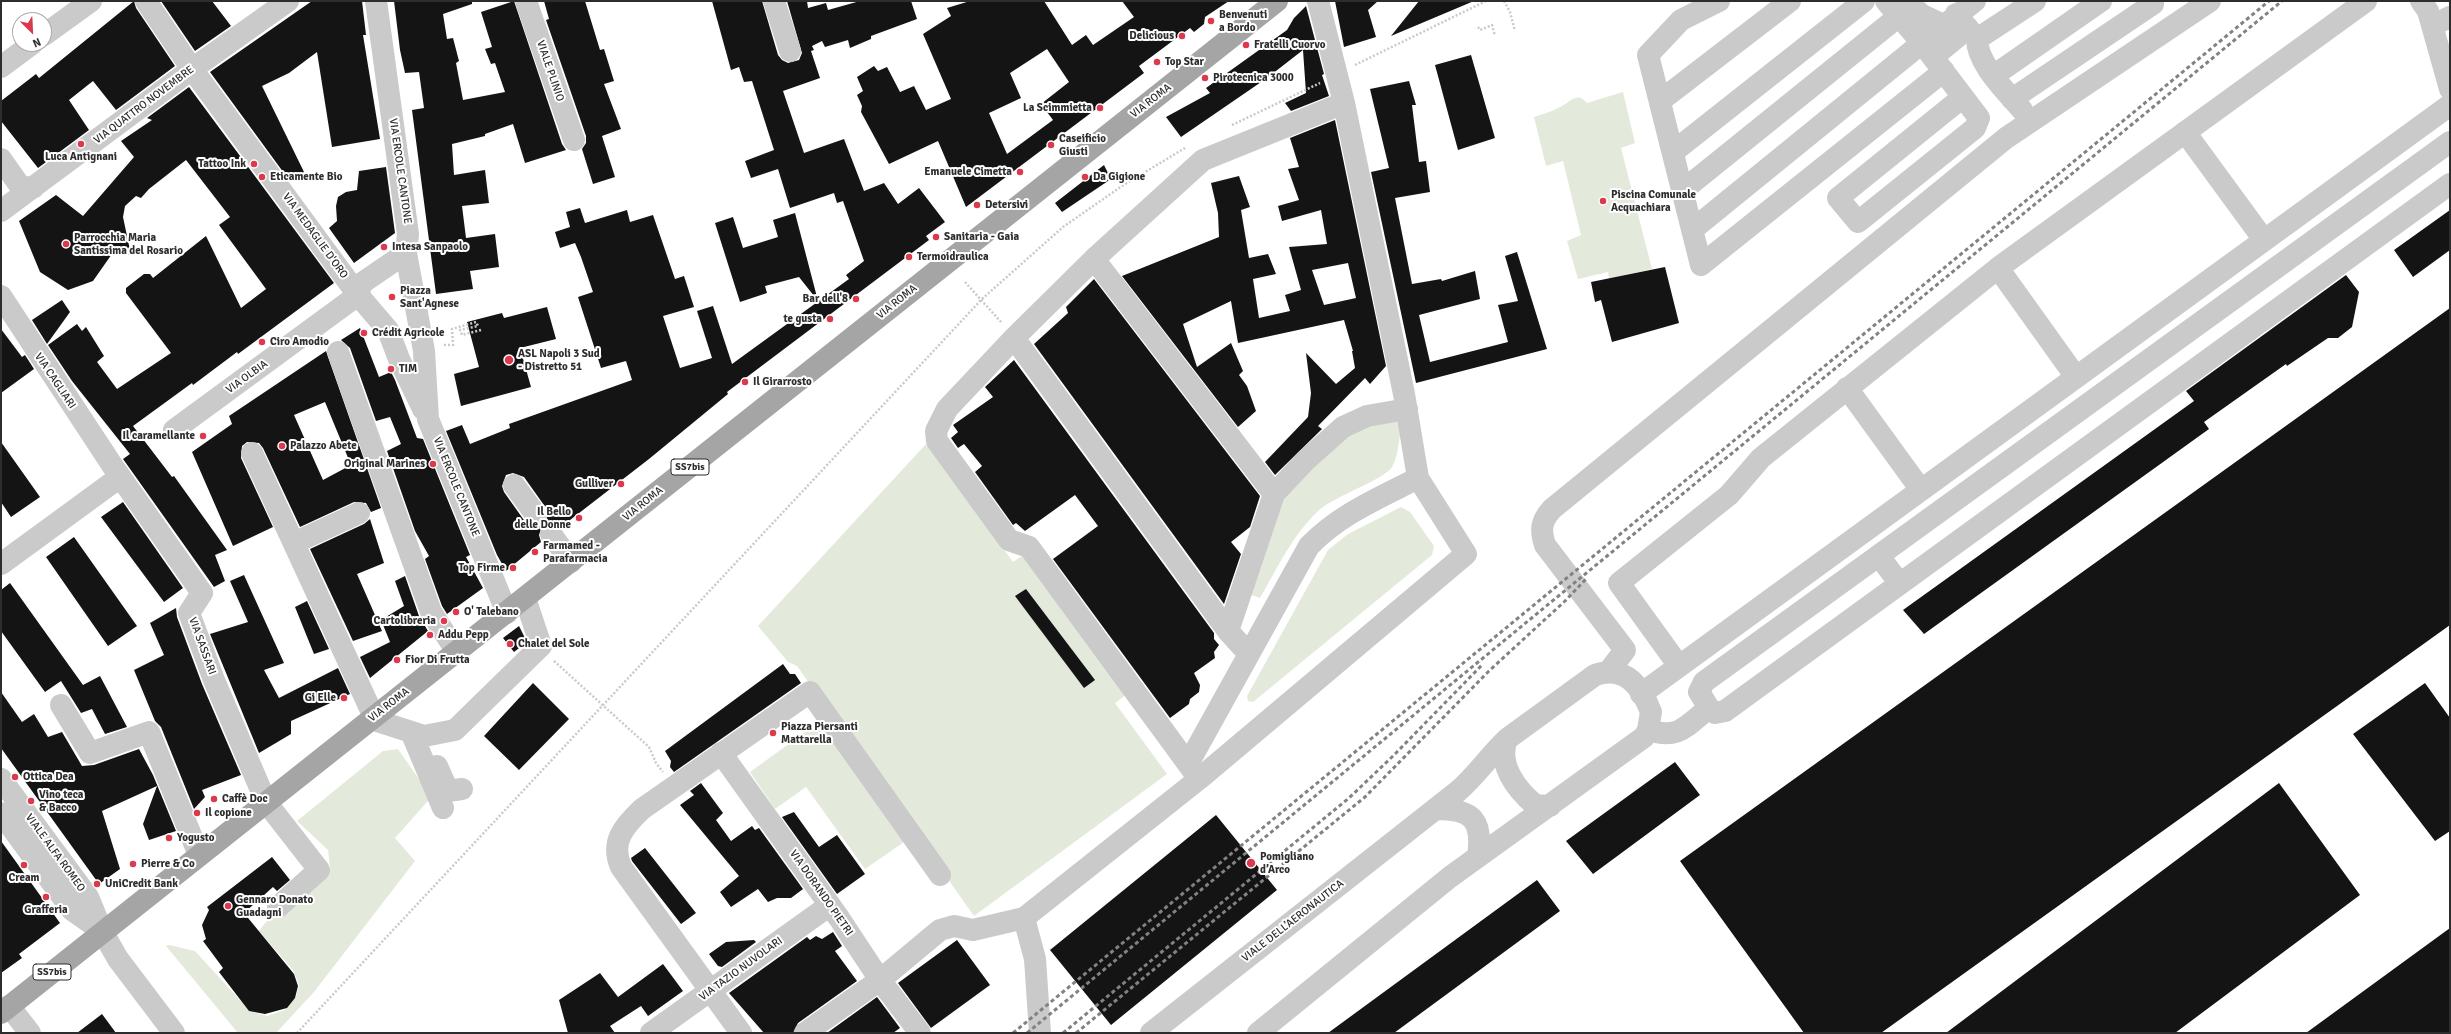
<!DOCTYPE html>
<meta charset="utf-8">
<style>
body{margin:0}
#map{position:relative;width:2451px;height:1034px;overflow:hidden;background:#fff;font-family:Signika,sans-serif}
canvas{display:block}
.frame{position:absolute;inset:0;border:2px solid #2d2d2d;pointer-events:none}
.north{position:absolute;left:12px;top:12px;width:40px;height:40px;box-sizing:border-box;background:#fff;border:1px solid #ababab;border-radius:50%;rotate:156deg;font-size:11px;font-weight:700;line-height:16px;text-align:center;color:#2d2d2d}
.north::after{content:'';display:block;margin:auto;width:14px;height:18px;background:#da3a4c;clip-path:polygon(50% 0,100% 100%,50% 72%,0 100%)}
</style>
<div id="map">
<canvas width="2451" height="1034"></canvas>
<div class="frame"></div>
<div class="north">N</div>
</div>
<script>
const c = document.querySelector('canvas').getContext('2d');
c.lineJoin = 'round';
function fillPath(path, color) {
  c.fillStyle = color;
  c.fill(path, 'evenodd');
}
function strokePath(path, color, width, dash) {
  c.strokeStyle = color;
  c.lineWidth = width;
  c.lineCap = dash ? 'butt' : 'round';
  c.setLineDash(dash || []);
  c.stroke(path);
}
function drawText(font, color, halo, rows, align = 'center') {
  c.font = font + ' Signika,sans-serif';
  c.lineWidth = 4;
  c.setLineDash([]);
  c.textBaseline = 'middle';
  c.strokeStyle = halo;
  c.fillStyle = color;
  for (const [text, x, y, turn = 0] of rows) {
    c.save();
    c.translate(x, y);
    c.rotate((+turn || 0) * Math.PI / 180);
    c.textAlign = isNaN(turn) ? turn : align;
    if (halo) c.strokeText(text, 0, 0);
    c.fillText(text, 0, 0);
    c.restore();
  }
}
fillPath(new Path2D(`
 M1623,92L1635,143L1621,148L1652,269L1609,279L1608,272L1578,279L1567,241L1581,235L1563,161L1546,166L1534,117C1542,114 1551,112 1558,108C1569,104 1577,90 1587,103Z
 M1396,420L1401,428C1399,440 1398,457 1392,467C1384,480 1334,496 1318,511C1292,536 1278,567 1260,598L1246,593L1278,501L1348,431Z
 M926,444L1013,562L1025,554L1127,694L1115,703L1167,774L974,916L797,666L788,662L758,626Z
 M1401,507L1410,512L1434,546L1432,555L1253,702L1248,701L1247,696L1328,550L1348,534Z
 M822,720L907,840L865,869L806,787L775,809L750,772Z
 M398,749L430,795L428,801L395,838L415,861L314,992L276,1033H238L166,946L169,945L195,951L250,1011L267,1016L285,1010L296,997L299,985L293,970L259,931L265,923L330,868L328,850L297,821L383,751Z`), '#e4eadb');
fillPath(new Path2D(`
 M134,1L136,8L175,66L116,110L93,81L69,100L89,130L38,168L1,121V101L36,74L39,78Z
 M161,1H212L231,26L195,51Z
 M312,1H362L366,35H363L380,139L332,147L317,52L289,73L262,86L304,172L289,180L210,72Z
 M394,1H472V4L443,14L447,39L453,38L459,61L456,63L463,100L505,92L495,63L491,64L485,49L492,47L481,12L514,1L562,144L566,150L525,163L513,124L485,134V136L452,144L454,175L485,170L489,203L462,206L466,238L495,234L499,267L470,271L473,289L436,294L412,110L424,108L419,72L405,73L400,50Z
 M544,1H585L600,50L604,49L614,81L604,84L621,129L602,136L615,177L593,184L582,149L586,143V136L546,20L549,19Z
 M712,1H762L778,55L782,60L788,63L799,60L802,53L787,1H807L808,8L826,3L828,10L860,1H911L917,19L871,36V39L850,48L848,40L825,47L822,41L812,46L814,50L811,51L820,78L783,91L804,153L844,139L864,191L884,183L898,204L919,188L945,222L926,236L929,240L727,392L728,394L649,459L561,527L556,523H545L548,514L546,508L524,477L513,473L506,475L502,486L504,492L526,523L531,527L542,526L539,535L541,542L506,571L497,555L446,431L462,425L470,444L510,428L509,424L632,380L626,361L601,368L578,297L593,292L581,257L575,243L560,248L555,232L570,227L566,212L580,208L585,223L627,210L630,222L653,215L675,279L684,276L694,307L663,316L680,368L712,358L697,311L713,306L732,364L849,279L846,275L864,261L843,201L837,203L834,193L790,208L778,169L751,178L745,161L774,150L752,81L744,82L739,67L731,70Z
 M970,1H1044L1072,45L1086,35L1093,45L1134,17L1122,1H1229L1205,17L1204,24L1194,32L1190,28L1139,66L1144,73L966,207L938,141L889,164L861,112L862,106L857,95L863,91L857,77L874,66L878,71L887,67L900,92L914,86L926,110L951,99L923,34L951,16L947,8ZM1047,49L1069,82L1041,104L1053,120L1007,154L989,113L1021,98L1010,73Z
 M1335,1H1378L1368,10L1376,37L1344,47Z
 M1419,1H1474L1391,36Z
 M1306,6L1324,74L1322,75L1329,96L1291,111L1285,103L1306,93L1303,50L1267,78L1181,137L1166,117L1210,93L1206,88L1287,30L1294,18Z
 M1471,55L1495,138L1458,150L1435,65Z
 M1409,81L1416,105H1412L1419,162L1426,161L1430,192L1395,198L1412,284L1441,279L1442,281L1475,271L1480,299L1419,315L1430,362L1508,342L1498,305L1518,301L1505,256L1517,252L1547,349L1416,383L1371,172L1389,168L1370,89Z
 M189,87L334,283L238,354L237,352L193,385L192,383L133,426L172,477L174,476L227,550L215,555L225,581L214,587L123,459L130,454L72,381L48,345L77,324L82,331L86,327L104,356L97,362L117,389L171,353L126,293V288L144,274H150L153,278L206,236L241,308L266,289L219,225L230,217L186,160L149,189L141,198L136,196L125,206L123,217L131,255L114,251L93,281L68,290L40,272L19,221L56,195L83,216L134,157L121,141L152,120L147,118Z
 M1335,120L1386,366L1370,384L1365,378L1318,426L1322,429L1275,475L1265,462L1308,417L1311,393L1306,353L1336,384L1355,368L1352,351H1353L1344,320L1238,343L1231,301L1183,324L1197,367L1231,343L1243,371L1239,375L1247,386L1256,411L1238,427L1122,276L1219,237L1218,213L1211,183L1239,176L1250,207L1241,210L1249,258L1268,254L1276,274L1253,279L1259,318L1290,311L1285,295L1301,290L1289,247L1327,244L1321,210L1282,221L1278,206L1299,200L1288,169L1299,167L1290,138ZM1348,263L1356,298L1324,305L1312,270Z
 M1104,165L1111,179L1062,212L1055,203Z
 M386,167L395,233L354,263L329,228L337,221L336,206L338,197L346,192L357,190L359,171Z
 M2450,210V250L2413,277L2394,250Z
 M795,213L818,301L799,277L765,286L767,293L740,302L715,223L733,217L743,248L778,237L773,220Z
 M1665,267L1679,323L1612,342L1601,300L1595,302L1591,282Z
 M2346,275L2359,292L2352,327L2338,338H2328L2287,366L2286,364L2204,422L2209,429L1924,634L1903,610L2194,401L2186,391Z
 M1094,279L1260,496L1250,527L1231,542L1241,554L1224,604L1034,344L1068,313L1066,307Z
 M62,300L70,312L47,344L32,320Z
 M547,307L556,339L520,348L531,387L461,406L454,374L479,367L467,322L502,313L504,318Z
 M2450,308V625L1881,1033H1804L1680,861Z
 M360,328L379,377L391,372L395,380L417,438L423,439L470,555L466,557L483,588L447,614L442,606L425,559L429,556L415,531L387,451L401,444L390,417L376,421L350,348L341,340Z
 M1,329L22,357L25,355L34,369L1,393Z
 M326,351L381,508L371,512L366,503L354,502L300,527L263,448L259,443L247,442L242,446L241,458L273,527L233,546L192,452L232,424L229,416ZM325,402L351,465L323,480L294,415Z
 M1014,360L1214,633V639L1219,645L1214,652L1215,658L1194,673L1200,685L1199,692L1190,699L1189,704L1170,718L1053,559L1098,526L1075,495L1025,531L1016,523L1013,525L975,472L982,466L964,444L958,448L951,438L958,432L953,425L993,397L985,387Z
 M1,442L40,497L11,517L1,502Z
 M123,502L183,588L164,602L101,517Z
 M370,519L384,563L357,574L382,631L353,641L310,549L364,524Z
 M74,537L137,626L108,646L46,557Z
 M244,575L284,663L264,670L279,698L338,668L350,694L291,721V734L259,753L210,634L248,622L230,581Z
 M405,576L419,616L428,631L370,678L360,657L390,642L381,620L404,606L395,581Z
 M10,583L83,685L100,676L127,727L105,734L92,709L81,713L61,681L45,692L1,631V590Z
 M1026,589L1095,680L1084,688L1015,596Z
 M307,601L329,649L314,654L295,607Z
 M176,608L177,617L202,684L241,775L202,790L205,797L194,809L161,727L155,721L134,670L164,655L150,623Z
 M519,626L527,642L514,652L503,638Z
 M783,664L790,674H795L801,683L674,772L670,767L671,761L665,751Z
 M533,683L569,719L519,770L484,736Z
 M2425,683L2450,718V831L2435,841L2353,734Z
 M1,692L22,722L34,714L48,737L62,732L82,766L94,765L139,749L153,775L176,831L149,840L143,824L157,786L102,811L120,869L99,884L1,748Z
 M1675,762L1700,795L1593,874L1566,841Z
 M701,783L723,813L716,820L731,841L752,826L755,830L759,828L803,889L791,898H777L768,902L758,889L731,907L720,892L739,876L680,805L694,795L690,791Z
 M2279,783L2360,895L2175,1033H1946Z
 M794,812L819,847L837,835L865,874L837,894L782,817Z
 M1216,815L1277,890L1111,1025L1050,950Z
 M1,841L60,923L19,954L22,958L1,973Z
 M645,848L696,913L681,924L632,861L631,858Z
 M272,857L290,880L277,891L273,887L244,913L294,974L298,986L295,998L287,1008L265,1014L249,1011L219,972L223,968L203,941L206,939L202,925L209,910L207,907Z
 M1537,880L1560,911L1394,1033H1328Z
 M2450,928V1033H2306Z
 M833,932L842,946L835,951L857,981L798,1023L793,1033H764L729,993L807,937L810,940L816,936L822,939Z
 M754,940L756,942L722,967L718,966L709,954L726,942Z
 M957,940L990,985L931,1028L898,983Z
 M663,964L683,991L648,1016L641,1006L610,1026L615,1033H568L559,1000L600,973L618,997Z
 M877,997L900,1028L893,1033H827Z
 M102,1014L116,1033H77Z`), '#141414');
strokePath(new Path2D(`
 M1504,1L1510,12L1515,31
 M1478,27L1480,30L1492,25L1495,36
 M1355,65L1486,1
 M1232,125L1320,83
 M965,282L1001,322
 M444,345H453L452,329L476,322L478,326L460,330L462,335L481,330
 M554,661L649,747L656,763L663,772
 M297,1033L982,299L1063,227L1122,186L1185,148`), '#cacaca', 2.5, [2, 2]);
strokePath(new Path2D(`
 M146,1L192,69L358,295L388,330L399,359L423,409
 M376,1L408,234L406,253L424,351L428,419L507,613
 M526,1L574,140
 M774,1L790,51
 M1719,1L1681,20L1648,55L1701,265L1944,71
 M1906,1L1922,15L1943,25
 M2421,1L2428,11L2450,89
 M1956,14L1977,39C1977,64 2007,92 2022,110
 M2433,25L2450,17
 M44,35L91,1
 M1977,39L2035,1
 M1933,57L1968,28
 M1,67L32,44
 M1993,76L2101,1
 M1963,97L1838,198L1858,222L1975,128L1979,118L1922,43L1975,1
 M2012,99L2153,4V1
 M1660,101L1790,1
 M2185,132L2264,240
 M1673,152L1864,1
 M1,159L20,186L33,188
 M1682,191L1899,16
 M1,211L192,69L288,1
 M1692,230L1922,43L1886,1
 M1094,259L1274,494
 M1998,268L2076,377
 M1,296L112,465L202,593L189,613L214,680L266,802L319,870L278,907
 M1014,338L1228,631L1248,653
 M338,352L431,612L457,652
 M1847,388L1921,490
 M174,430L358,295L362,283L406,253
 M252,453L374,717
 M514,485L536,515
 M551,534L571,562
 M294,543L359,513
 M1879,556L1900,584
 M1,564L120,477
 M1228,631L1274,494L1306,460L1343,427L1367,416L1407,409
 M1679,666L1619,583L1729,495L1761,458L1998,268L2366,1
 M1609,671L1625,650L1545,545C1540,530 1541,521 1552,509L2006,138L2210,1
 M1641,694L2450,105
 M61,705L90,753L149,732L199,855
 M1709,708L1699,692L1704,682L2450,142
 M371,719L424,736L455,730L541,646L525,598
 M1648,730C1679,740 1686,726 1709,708L1715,713L1725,711L2450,184
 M412,734L443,808
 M1507,739C1497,764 1516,789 1535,805L1550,806
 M721,753L839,918L880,980L920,1033
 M1188,764L1309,546C1340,514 1379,498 1418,478
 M437,766L448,791L462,789
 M1,779L88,897L102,931L118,959L174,1033
 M1199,779L1029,547L1009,540L937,441L936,431L947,409L1014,338L1094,259L1203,160L1344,103
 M1436,809C1473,809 1483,820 1478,857
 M1,813L72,910L102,931
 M1024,918L1035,959L1040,1033
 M9,1006L30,1033
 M651,1033L830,905
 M741,1033L621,867C610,842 624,826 642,809L810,692L940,875
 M805,1033L880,980L940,930L954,926L973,930L1024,918L1199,779L1466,554L1418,478L1404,394L1344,103L1318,1
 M1151,1033L1457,792C1476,776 1489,756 1507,739L1595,675C1625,665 1641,686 1651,712L1648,730L1644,737L1450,877L1258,1033`), '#cacaca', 22);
strokePath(new Path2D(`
 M1,1013L1277,1`), '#a5a5a5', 22);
strokePath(new Path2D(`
 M1013,1033L2269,1
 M1027,1033L2282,1
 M1063,1033L1349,798L1393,756L1482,665
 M1076,1033L1365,797L1489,671L1565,601L1586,579`), '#828282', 3, [4, 3]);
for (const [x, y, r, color] of [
 [1211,21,4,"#da3a4c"],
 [1182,36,4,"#da3a4c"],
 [1246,45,4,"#da3a4c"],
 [1157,62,4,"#da3a4c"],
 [1205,78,4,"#da3a4c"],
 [1100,108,4,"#da3a4c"],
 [81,144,4,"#da3a4c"],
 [1051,145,4,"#da3a4c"],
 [254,164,4,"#da3a4c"],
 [1020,172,4,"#da3a4c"],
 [262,177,4,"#da3a4c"],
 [1085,177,4,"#da3a4c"],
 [1603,201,4,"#da3a4c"],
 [977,205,4,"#da3a4c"],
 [936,237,4,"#da3a4c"],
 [66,244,4,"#da3a4c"],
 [384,247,4,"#da3a4c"],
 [909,257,4,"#da3a4c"],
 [392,297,4,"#da3a4c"],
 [856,299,4,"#da3a4c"],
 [830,319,4,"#da3a4c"],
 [364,333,4,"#da3a4c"],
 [262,342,4,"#da3a4c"],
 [509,360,5,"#da3a4c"],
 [391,369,4,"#da3a4c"],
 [745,382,4,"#da3a4c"],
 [203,436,4,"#da3a4c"],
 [282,446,4,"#da3a4c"],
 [433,464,4,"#da3a4c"],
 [621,484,4,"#da3a4c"],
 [579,518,4,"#da3a4c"],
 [535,552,4,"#da3a4c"],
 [513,568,4,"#da3a4c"],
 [456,612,4,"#da3a4c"],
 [444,621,4,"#da3a4c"],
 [430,635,4,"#da3a4c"],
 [510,644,4,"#da3a4c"],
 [397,660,4,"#da3a4c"],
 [344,698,4,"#da3a4c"],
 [773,733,4,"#da3a4c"],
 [15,777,4,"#da3a4c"],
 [214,799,4,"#da3a4c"],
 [31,801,4,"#da3a4c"],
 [197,813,4,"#da3a4c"],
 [169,838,4,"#da3a4c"],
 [1251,863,5,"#da3a4c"],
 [133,864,4,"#da3a4c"],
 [24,865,4,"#da3a4c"],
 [97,884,4,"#da3a4c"],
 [46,897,4,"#da3a4c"],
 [228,906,4,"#da3a4c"]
]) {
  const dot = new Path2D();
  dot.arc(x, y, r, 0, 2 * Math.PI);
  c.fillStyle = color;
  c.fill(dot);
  strokePath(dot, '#fff', 1.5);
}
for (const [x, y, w] of [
 [690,467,38],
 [52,972,38]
]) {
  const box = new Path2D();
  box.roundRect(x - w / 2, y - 8, w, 16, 3);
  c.fillStyle = '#fff';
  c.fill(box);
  strokePath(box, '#2d2d2d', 1);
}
drawText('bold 10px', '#2d2d2d', null, [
 ["SS7bis",690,467],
 ["SS7bis",52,972]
]);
drawText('bold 11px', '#2d2d2d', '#fff', [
 ["Benvenuti",1219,15],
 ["a Bordo",1219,28],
 ["Delicious",1174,36,"right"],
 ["Fratelli Cuorvo",1254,45],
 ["Top Star",1165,62],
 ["Pirotecnica 3000",1213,78],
 ["La Scimmietta",1092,108,"right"],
 ["Caseificio",1059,139],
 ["Giusti",1059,152],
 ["Luca Antignani",81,157,"center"],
 ["Tattoo Ink",246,164,"right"],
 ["Emanuele Cimetta",1012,172,"right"],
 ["Eticamente Bio",270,177],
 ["Da Gigione",1093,177],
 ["Piscina Comunale",1611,195],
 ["Acquachiara",1611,208],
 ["Detersivi",985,205],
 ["Sanitaria - Gaia",944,237],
 ["Parrocchia Maria",74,238],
 ["Santissima del Rosario",74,251],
 ["Intesa Sanpaolo",392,247],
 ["Termoidraulica",917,257],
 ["Piazza",400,291],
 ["Sant'Agnese",400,304],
 ["Bar dell'8",848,299,"right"],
 ["te gusta",822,319,"right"],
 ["Crédit Agricole",372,333],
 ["Ciro Amodio",270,342],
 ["ASL Napoli 3 Sud",518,354],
 ["- Distretto 51",518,367],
 ["TIM",399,369],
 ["Il Girarrosto",753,382],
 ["Il caramellante",195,436,"right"],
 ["Palazzo Abete",290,446],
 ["Original Marines",425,464,"right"],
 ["Gulliver",613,484,"right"],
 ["Il Bello",571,512,"right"],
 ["delle Donne",571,525,"right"],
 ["Farmamed -",543,546],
 ["Parafarmacia",543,559],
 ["Top Firme",505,568,"right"],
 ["O' Talebano",464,612],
 ["Cartolibreria",436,621,"right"],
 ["Addu Pepp",438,635],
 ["Chalet del Sole",518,644],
 ["Fior Di Frutta",405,660],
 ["Gi Elle",336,698,"right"],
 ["Piazza Piersanti",781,727],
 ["Mattarella",781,740],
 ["Ottica Dea",23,777],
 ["Vino teca",39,795],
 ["& Bacco",39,808],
 ["Caffè Doc",222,799],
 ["Il copione",205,813],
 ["Yogusto",177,838],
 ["Pomigliano",1260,857],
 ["d’Arco",1260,870],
 ["Pierre & Co",141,864],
 ["Cream",24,878,"center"],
 ["UniCredit Bank",105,884],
 ["Gennaro Donato",236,900],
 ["Guadagni",236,913],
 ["Grafferia",46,910,"center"]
], 'left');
drawText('11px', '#2d2d2d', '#fff', [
 ["VIALE PLINIO",550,71,71],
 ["VIA ROMA",1151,101,-38],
 ["VIA QUATTRO NOVEMBRE",144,105,-37],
 ["VIA ERCOLE CANTONE",400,171,82],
 ["VIA MEDAGLIE D'ORO",315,236,54],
 ["VIA ROMA",897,302,-39],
 ["VIA OLBIA",247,377,-36],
 ["VIA CAGLIARI",55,381,56],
 ["VIA ERCOLE CANTONE",456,487,68],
 ["VIA ROMA",643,504,-39],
 ["VIA SASSARI",202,646,70],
 ["VIA ROMA",389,705,-38],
 ["VIALE ALFA ROMEO",55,853,54],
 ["VIA DORANDO PIETRI",821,893,55],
 ["VIALE DELL’AERONAUTICA",1293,921,-38],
 ["VIA TAZIO NUVOLARI",741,969,-36]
]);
</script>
